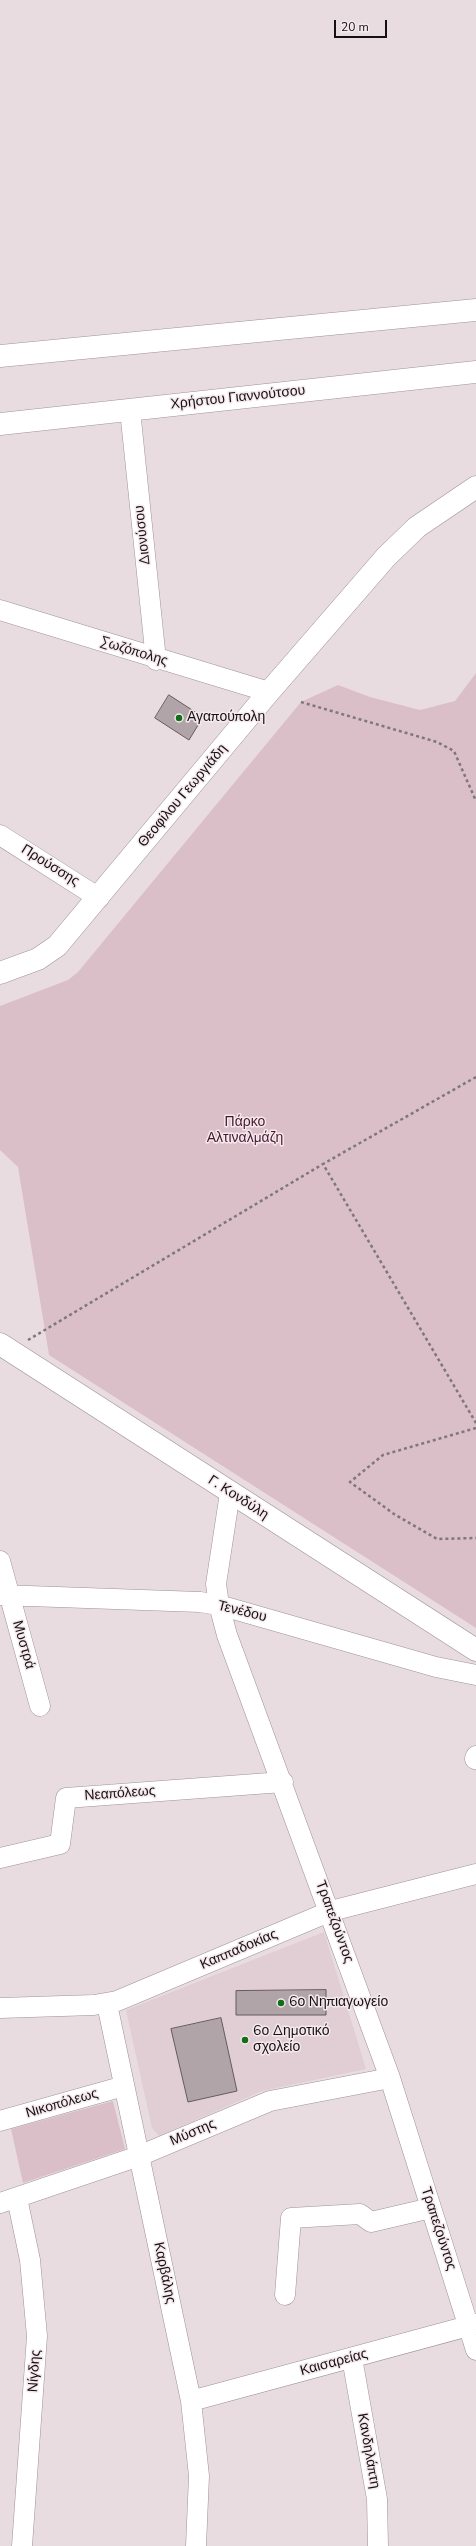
<!DOCTYPE html>
<meta charset="utf-8">
<style>
body{margin:0}
#map{position:relative;width:476px;height:2546px;overflow:hidden;background:#e8dce0;font-family:"Nunito Sans",sans-serif}
canvas{display:block}
.scale{position:absolute;left:334px;top:20px;width:53px;height:18px;box-sizing:border-box;border:2px solid #151113;border-top:0;padding-left:5px;font-size:12px;line-height:14px;white-space:nowrap;color:#151113;-webkit-text-stroke:3px #f5e9ed;paint-order:stroke}
</style>
<div id="map">
<canvas width="476" height="2546"></canvas>
<div class="scale">20 m</div>
</div>
<script>
const c = document.querySelector('canvas').getContext('2d');
c.lineJoin = 'round';
function fillPath(path, color) {
  c.fillStyle = color;
  c.fill(path, 'evenodd');
}
function strokePath(path, color, width, dash) {
  c.strokeStyle = color;
  c.lineWidth = width;
  c.lineCap = dash ? 'butt' : 'round';
  c.setLineDash(dash || []);
  c.stroke(path);
}
function drawText(font, color, halo, rows, align = 'center') {
  c.font = font + ' "Nunito Sans",sans-serif';
  c.lineWidth = 3;
  c.setLineDash([]);
  c.textBaseline = 'middle';
  c.strokeStyle = halo;
  c.fillStyle = color;
  for (const [text, x, y, turn = 0] of rows) {
    c.save();
    c.translate(x, y);
    c.rotate((+turn || 0) * Math.PI / 180);
    c.textAlign = isNaN(turn) ? turn : align;
    if (halo) c.strokeText(text, 0, 0);
    c.fillText(text, 0, 0);
    c.restore();
  }
}
fillPath(new Path2D(`
 M324,1932L366,2069L262,2091L159,2136L152,2128L126,2010Z`), '#e1cdd4');
fillPath(new Path2D(`
 M476,673V1628L49,1355L18,1167L0,1150V1006L68,980L78,972L301,702L338,685L370,697L420,710L455,701Z
 M113,2101L125,2149L23,2183L11,2129Z`), '#dabfc9');
const building = new Path2D(`
 M169,695L203,717L189,740L155,718Z
 M326,1990V2015H236V1991Z
 M221,2018L237,2091L188,2102L171,2029Z`);
fillPath(building, '#b0a4a8');
strokePath(building, '#655b5e', 1);
const street = new Path2D(`
 M130,410L156,660
 M0,610L269,692
 M0,835L99,898
 M230,1493L216,1584L219,1605L227,1635L390,2078L476,2350
 M0,1561L40,1706
 M0,1595L200,1602L219,1605L436,1667L476,1675
 M475,1759L476,1756
 M0,1858L60,1844L66,1798L283,1782
 M107,2004L191,2401L199,2476L196,2546
 M0,2008L94,2005L117,2001L331,1911L476,1874
 M0,2121L124,2086
 M17,2198L30,2260L37,2336L22,2546
 M0,2203L139,2156L270,2101L390,2078
 M285,2295L291,2218L360,2214L371,2222L431,2208
 M352,2358L377,2499L378,2546
 M191,2401L476,2324`);
const secondary = new Path2D(`
 M0,356L476,310
 M0,424L476,372
 M0,973L38,959L57,946L269,692L386,557L417,527L476,487
 M0,1344L476,1650`);
strokePath(street, '#9e9296', 21);
strokePath(secondary, '#9e9296', 23);
strokePath(new Path2D(`
 M301,702L437,742L454,751L476,801
 M476,1077L323,1164L476,1423
 M28,1340L323,1164
 M476,1428L383,1455L350,1482L394,1514L437,1539L476,1538`), '#7f777a', 2.5, [3, 3]);
strokePath(street, '#fff', 20);
strokePath(secondary, '#fff', 22);
for (const [x, y, r, color] of [
 [179,718,4,"#106d19"],
 [281,2003,4,"#106d19"],
 [245,2040,4,"#106d19"]
]) {
  const dot = new Path2D();
  dot.arc(x, y, r, 0, 2 * Math.PI);
  c.fillStyle = color;
  c.fill(dot);
  strokePath(dot, '#f5e9ed', 1.5);
}
drawText('14px', '#151113', '#f5e9ed', [
 ["Χρήστου Γιαννούτσου",238,398,-6],
 ["Διονύσου",143,535,-96],
 ["Σωζόπολης",134,652,17],
 ["Θεοφίλου Γεωργιάδη",183,796,-50],
 ["Προύσσης",50,866,32],
 ["Γ. Κονδύλη",238,1498,33],
 ["Τενέδου",242,1612,14],
 ["Μυστρά",23,1645,74],
 ["Νεαπόλεως",120,1794,-4],
 ["Τραπεζούντος",334,1922,70],
 ["Καππαδοκίας",239,1950,-23],
 ["Νικοπόλεως",62,2104,-16],
 ["Μύστης",193,2133,-23],
 ["Τραπεζούντος",438,2229,72],
 ["Καρβάλης",164,2273,78],
 ["Καισαρείας",334,2363,-15],
 ["Νίγδης",35,2371,-86],
 ["Κανδηλάπτη",368,2451,80]
]);
drawText('14px', '#151113', '#f5e9ed', [
 ["Αγαπούπολη",187,718],
 ["6ο Νηπιαγωγείο",289,2003],
 ["6ο Δημοτικό",253,2032],
 ["σχολείο",253,2048]
], 'left');
drawText('14px', '#46182d', '#f5e9ed', [
 ["Πάρκο",245,1123],
 ["Αλτιναλμάζη",245,1139]
]);
</script>
